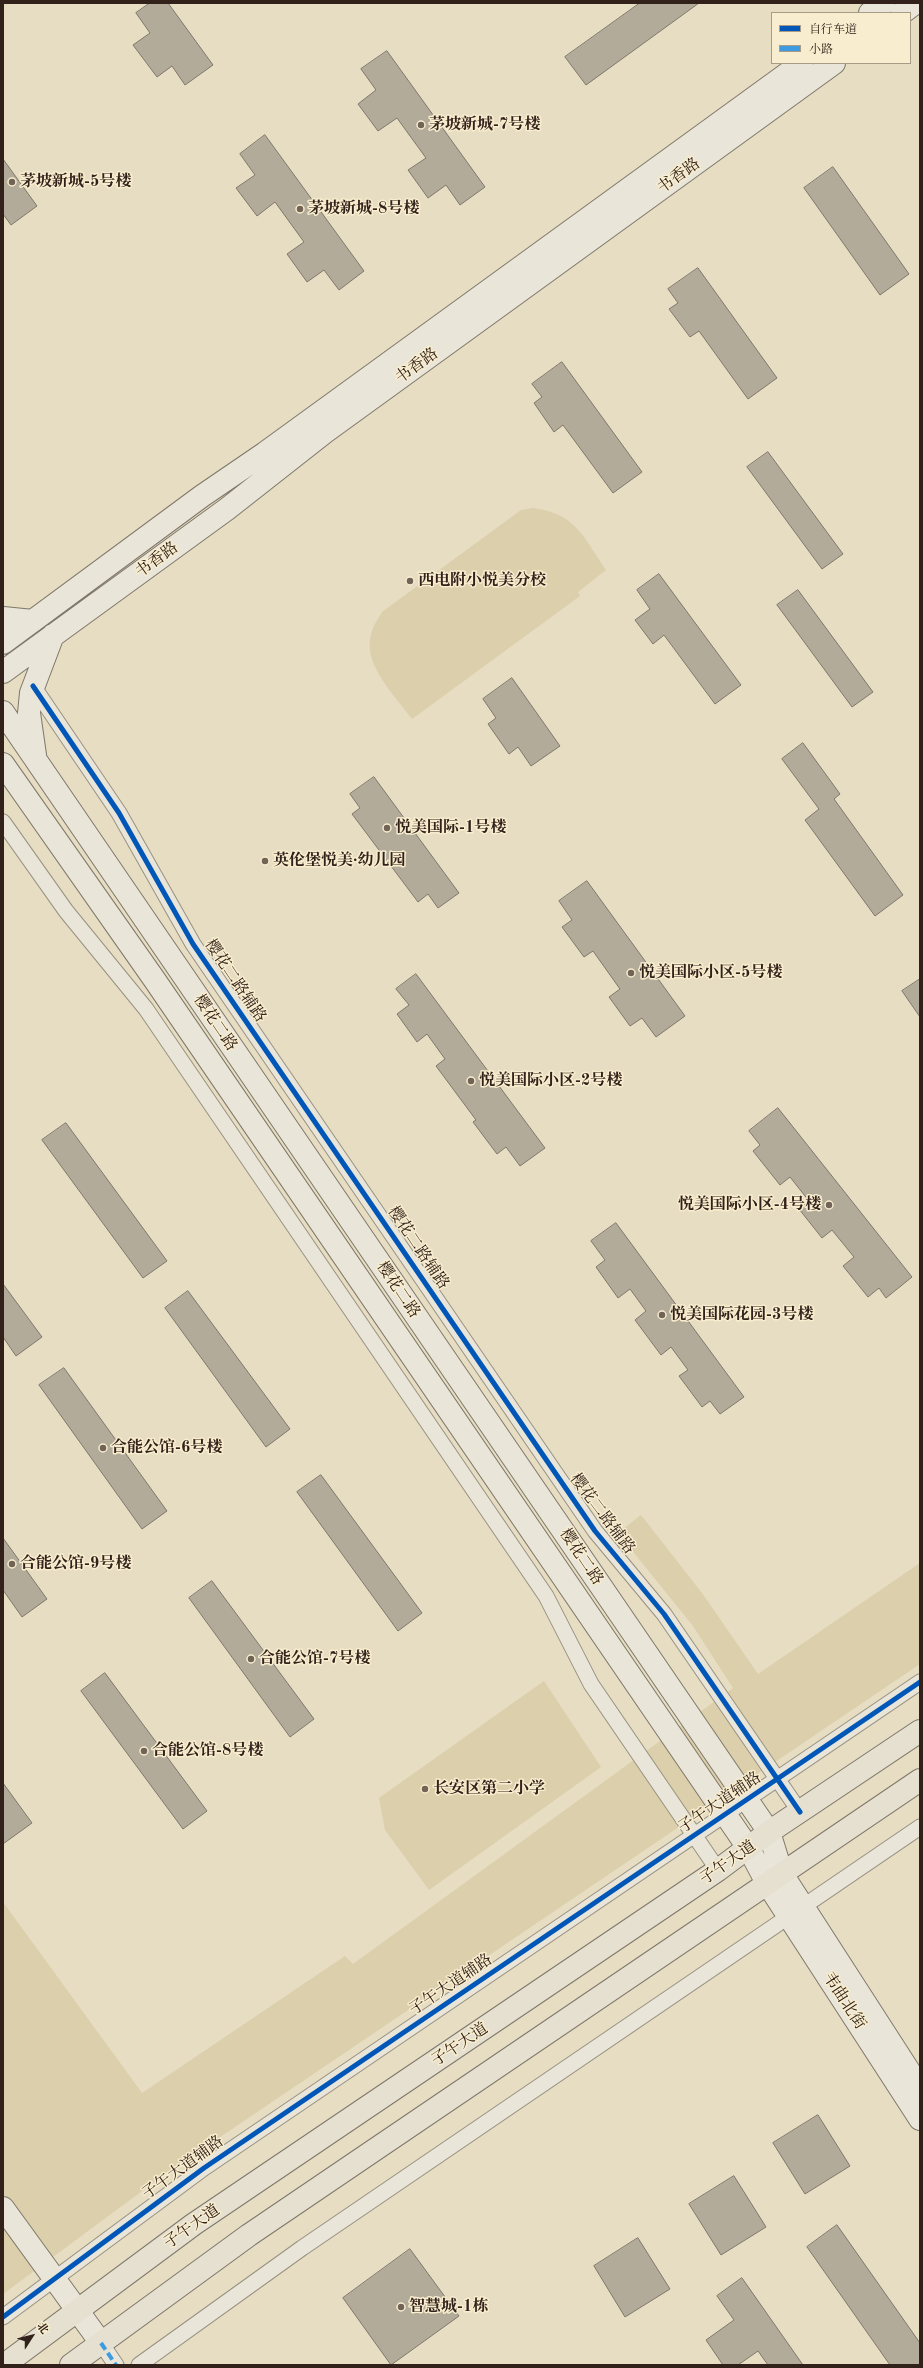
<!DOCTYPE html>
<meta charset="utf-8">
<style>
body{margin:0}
#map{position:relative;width:923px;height:2368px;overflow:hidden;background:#e6ddc2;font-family:"Old Standard TT","Noto Serif SC",serif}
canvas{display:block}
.frame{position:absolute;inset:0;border:4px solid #32211a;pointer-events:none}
.legend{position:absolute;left:771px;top:12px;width:140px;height:52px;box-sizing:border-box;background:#f8edce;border:1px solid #a99b86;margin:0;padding:5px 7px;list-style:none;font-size:12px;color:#32211a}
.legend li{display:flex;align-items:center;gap:8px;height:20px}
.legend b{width:20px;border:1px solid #a99b86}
.north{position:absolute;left:12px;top:2316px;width:40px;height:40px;-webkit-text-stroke:3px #f8edce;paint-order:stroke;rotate:54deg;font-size:11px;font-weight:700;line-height:16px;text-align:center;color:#32211a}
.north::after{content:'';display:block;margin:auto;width:14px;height:18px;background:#32211a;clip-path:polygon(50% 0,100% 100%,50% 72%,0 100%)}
</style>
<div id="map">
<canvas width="923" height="2368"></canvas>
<div class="frame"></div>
<ul class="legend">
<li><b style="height:5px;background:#0057b8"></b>自行车道</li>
<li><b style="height:5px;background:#3e9bdf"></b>小路</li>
</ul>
<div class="north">北</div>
</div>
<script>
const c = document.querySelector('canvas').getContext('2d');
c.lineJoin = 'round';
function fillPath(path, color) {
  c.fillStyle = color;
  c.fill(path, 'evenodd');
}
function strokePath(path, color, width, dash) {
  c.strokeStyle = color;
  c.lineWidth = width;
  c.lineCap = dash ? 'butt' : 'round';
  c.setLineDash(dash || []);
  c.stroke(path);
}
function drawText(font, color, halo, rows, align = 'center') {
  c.font = font + ' "Old Standard TT","Noto Serif SC",serif';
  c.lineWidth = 3;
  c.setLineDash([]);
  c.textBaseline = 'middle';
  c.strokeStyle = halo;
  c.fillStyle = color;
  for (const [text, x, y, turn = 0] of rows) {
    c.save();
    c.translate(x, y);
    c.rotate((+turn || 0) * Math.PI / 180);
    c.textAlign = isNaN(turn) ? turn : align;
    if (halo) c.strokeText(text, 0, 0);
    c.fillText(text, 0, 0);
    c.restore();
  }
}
fillPath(new Path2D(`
 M533,508C577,514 583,537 606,570L578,592L580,596L412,719C395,695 360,663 372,631C374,624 379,618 382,612L521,510Z
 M641,1515L702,1593L758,1674L920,1563V1664L161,2177L3,2294V1902L142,2093L345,1956L353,1964L733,1688L693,1626L618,1533Z
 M544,1681L601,1767L429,1890L385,1830L379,1798Z`), '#dccfab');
const building = new Path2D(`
 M150,3H168L213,65L185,85L172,66L157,77L133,45L150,33L136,13Z
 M640,3H699L586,85L565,57Z
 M387,51L485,187L460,205L446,185L428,198L408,170L426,158L397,118L378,131L358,104L376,90L361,69Z
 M265,135L364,271L339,290L324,270L307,282L287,254L304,242L275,202L257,216L236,188L255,175L240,154Z
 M3,159L37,206L11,225L3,214Z
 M833,167L909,274L880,295L804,188Z
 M698,268L777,378L748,399L699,331L690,337L669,309L678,303L668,289Z
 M562,362L642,472L613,493L563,425L554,432L534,403L542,397L532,384Z
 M768,452L843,554L822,569L747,467Z
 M659,574L741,685L715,704L664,635L653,644L635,620L650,609L637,590Z
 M798,590L873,692L852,707L777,605Z
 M512,678L560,746L531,766L518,747L509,754L488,724L496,718L483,699Z
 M803,743L840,794L834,799L903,895L875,916L805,820L819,809L782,759Z
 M374,777L459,893L438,908L428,894L418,902L352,814L360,808L350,794Z
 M587,881L685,1016L656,1037L642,1018L630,1026L609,997L620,989L593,951L584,957L562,927L572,920L559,901Z
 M416,974L545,1148L520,1166L506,1147L497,1154L473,1122L476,1120L436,1066L445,1059L427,1034L417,1042L397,1014L409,1005L396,989Z
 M920,979V1017L902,991Z
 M778,1108L912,1277L886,1298L879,1288L868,1297L843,1266L854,1257L832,1230L822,1238L799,1209L809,1201L790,1177L780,1185L753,1151L760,1145L749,1131Z
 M66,1123L167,1261L143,1278L42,1140Z
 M616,1223L744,1397L720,1414L710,1401L702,1407L679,1376L688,1370L671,1347L661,1355L635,1320L646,1311L630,1289L618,1298L596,1267L605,1260L591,1241Z
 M3,1284L42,1337L16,1356L3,1337Z
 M188,1291L290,1429L266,1447L165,1308Z
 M64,1368L167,1511L142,1529L39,1385Z
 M321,1475L422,1613L398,1631L297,1492Z
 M3,1538L47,1599L22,1617L3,1590Z
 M212,1581L314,1719L290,1737L189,1598Z
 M105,1673L207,1811L183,1829L81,1691Z
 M3,1783L32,1823L3,1844Z
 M818,2115L850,2166L805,2194L773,2143Z
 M734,2176L766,2227L721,2255L689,2204Z
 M837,2225L920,2343V2365H890L807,2247Z
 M638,2238L670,2289L625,2317L594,2266Z
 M410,2249L459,2316L391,2365L343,2298Z
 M742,2278L803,2365H768L758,2351L738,2365H723L706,2340L734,2320L717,2296Z`);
fillPath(building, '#b2ab9a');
strokePath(building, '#7f776a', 1);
const street = new Path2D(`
 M33,686L119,813L193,944L595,1531L664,1614L800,1812
 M3,822L66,911L146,1009L546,1596L591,1684L718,1870
 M3,2317L204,2168L920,1682
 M101,2343L116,2365
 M139,2365L302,2248L920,1827`);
const secondary = new Path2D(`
 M870,13L884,3
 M902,13L915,3
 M3,618L33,621
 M3,643L202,496L265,453L802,63
 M3,672L227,509L325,432L834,63
 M3,712L769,1832L782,1874L920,2088
 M35,755L29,713L31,693L53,635
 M3,764L154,979L749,1849L767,1883L920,2119
 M3,2208L101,2343`);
const primary = new Path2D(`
 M4,2365L194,2224L718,1870L769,1832L920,1731
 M71,2365L249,2235L920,1780`);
strokePath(street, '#989181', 17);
strokePath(secondary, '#7f776a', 24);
strokePath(primary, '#7f776a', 24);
strokePath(street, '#e9e5d8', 15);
strokePath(secondary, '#e9e5d8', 22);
strokePath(primary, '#e6e0d1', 22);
strokePath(new Path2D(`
 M101,2343L116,2365`), '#3e9bdf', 4, [8, 4]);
strokePath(new Path2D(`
 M33,686L119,813L193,944L595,1531L664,1614L800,1812
 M3,2317L204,2168L920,1682`), '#0057b8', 5);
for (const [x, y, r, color] of [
 [421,125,4,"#716355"],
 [12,182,4,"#716355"],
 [300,209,4,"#716355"],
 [410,581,4,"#716355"],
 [387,828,4,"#716355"],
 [265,861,4,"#716355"],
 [631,973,4,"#716355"],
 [471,1081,4,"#716355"],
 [829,1205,4,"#716355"],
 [662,1315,4,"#716355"],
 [103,1448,4,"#716355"],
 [12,1564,4,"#716355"],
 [251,1659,4,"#716355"],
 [144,1751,4,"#716355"],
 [425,1789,4,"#716355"],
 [401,2307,4,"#716355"]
]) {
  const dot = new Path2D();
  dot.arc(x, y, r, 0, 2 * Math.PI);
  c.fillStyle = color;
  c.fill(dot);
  strokePath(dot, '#f8edce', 1.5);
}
drawText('bold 16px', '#32211a', '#f8edce', [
 ["茅坡新城-7号楼",429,125],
 ["茅坡新城-5号楼",20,182],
 ["茅坡新城-8号楼",308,209],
 ["西电附小悦美分校",418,581],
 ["悦美国际-1号楼",395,828],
 ["英伦堡悦美·幼儿园",273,861],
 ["悦美国际小区-5号楼",639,973],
 ["悦美国际小区-2号楼",479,1081],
 ["悦美国际小区-4号楼",821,1205,"right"],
 ["悦美国际花园-3号楼",670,1315],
 ["合能公馆-6号楼",111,1448],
 ["合能公馆-9号楼",20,1564],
 ["合能公馆-7号楼",259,1659],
 ["合能公馆-8号楼",152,1751],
 ["长安区第二小学",433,1789],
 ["智慧城-1栋",409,2307]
], 'left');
drawText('16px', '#32211a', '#f8edce', [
 ["书香路",679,176,-36],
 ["书香路",417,366,-36],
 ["书香路",157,560,-36],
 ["樱花二路辅路",235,981,56],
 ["樱花二路",215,1023,56],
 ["樱花二路辅路",418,1248,56],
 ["樱花二路",398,1290,56],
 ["樱花二路辅路",602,1514,53],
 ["樱花二路",581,1557,56],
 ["子午大道辅路",720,1803,-34],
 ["子午大道",728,1863,-35],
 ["子午大道辅路",451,1985,-34],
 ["韦曲北街",844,2001,57],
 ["子午大道",460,2045,-34],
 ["子午大道辅路",183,2168,-36],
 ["子午大道",192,2227,-35]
]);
</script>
